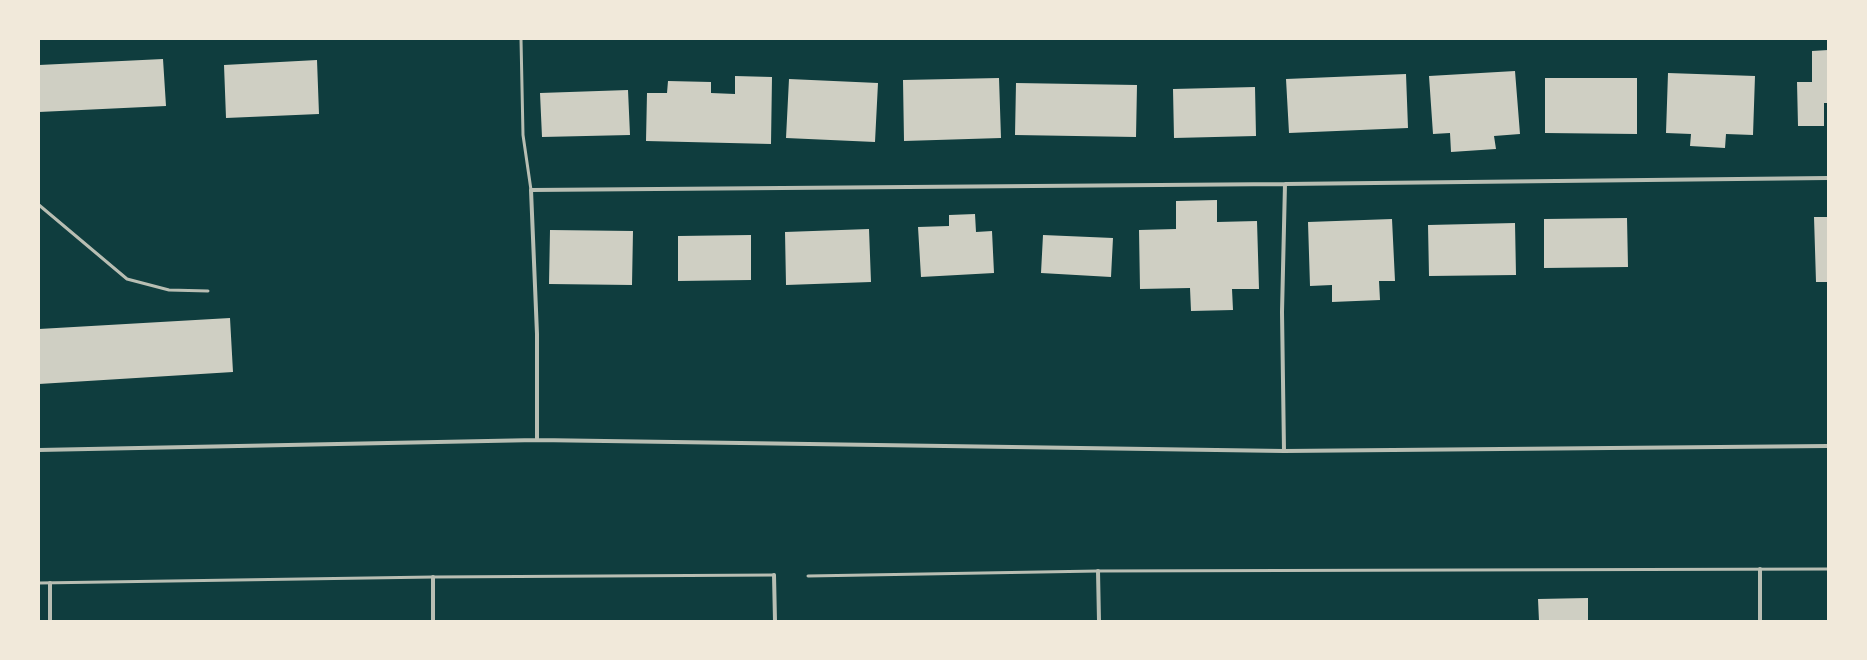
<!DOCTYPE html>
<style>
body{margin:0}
#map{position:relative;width:1867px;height:660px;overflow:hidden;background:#0f3d3e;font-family:"Source Sans 3",sans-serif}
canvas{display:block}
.frame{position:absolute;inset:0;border:40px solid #f1e9da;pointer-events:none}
</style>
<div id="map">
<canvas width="1867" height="660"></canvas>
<div class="frame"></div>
</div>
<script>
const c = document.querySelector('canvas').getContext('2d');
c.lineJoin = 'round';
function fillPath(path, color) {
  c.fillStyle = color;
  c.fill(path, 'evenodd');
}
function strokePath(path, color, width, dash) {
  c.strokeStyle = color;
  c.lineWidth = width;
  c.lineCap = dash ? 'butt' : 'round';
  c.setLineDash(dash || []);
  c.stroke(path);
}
fillPath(new Path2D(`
 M1828,50V103H1824V126H1798L1797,82H1812V51Z
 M163,59L166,106L39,112V65Z
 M317,60L319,114L226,118L224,65Z
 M1515,71L1520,134L1494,136L1496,149L1451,152L1450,133L1433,134L1429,76Z
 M1668,73L1755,76L1753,135L1726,134L1725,148L1690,146L1691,134L1666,133Z
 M1406,74L1408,128L1289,133L1286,79Z
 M735,76L772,77L771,144L646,141L647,93H667L668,81L711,82V93L735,94Z
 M999,78L1001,138L904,141L903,80Z
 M1545,78H1637V134L1545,133Z
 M789,79L878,83L875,142L786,138Z
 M1016,83L1137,85L1136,137L1015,135Z
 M1255,87L1256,136L1174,138L1173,89Z
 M628,90L630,135L542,137L540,93Z
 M1217,200V222L1257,221L1259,289H1232L1233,310L1191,311L1190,288L1140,289L1139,230L1176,229V201Z
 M975,214L976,232L992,231L994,273L921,277L918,227L949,226V215Z
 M1814,217H1828V282H1816Z
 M1627,218L1628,267L1544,268V219Z
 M1392,219L1395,281H1379L1380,300L1332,302V285L1310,286L1308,222Z
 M1515,223L1516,275L1429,276L1428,225Z
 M869,229L871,282L786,285L785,232Z
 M550,230L633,231L632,285L549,284Z
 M751,235V280L678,281V236Z
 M1043,235L1113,238L1111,277L1041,273Z
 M230,318L233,372L39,384V329Z
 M1588,598V621H1539L1538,599Z`), '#cfcfc3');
strokePath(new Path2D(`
 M521,39L523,135L531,190
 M39,205L127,279L169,290L208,291
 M808,576L1098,571L1828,569
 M39,583L433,577L774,575`), '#b8beb3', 3);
strokePath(new Path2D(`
 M537,440V334L531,190L1285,184L1828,178
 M39,450L537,440L1284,451L1828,446
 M1284,451L1282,312L1285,184
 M1760,569V621
 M1098,571L1099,621
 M774,575L775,621
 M50,621V583
 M433,621V577`), '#b8beb3', 4);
</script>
